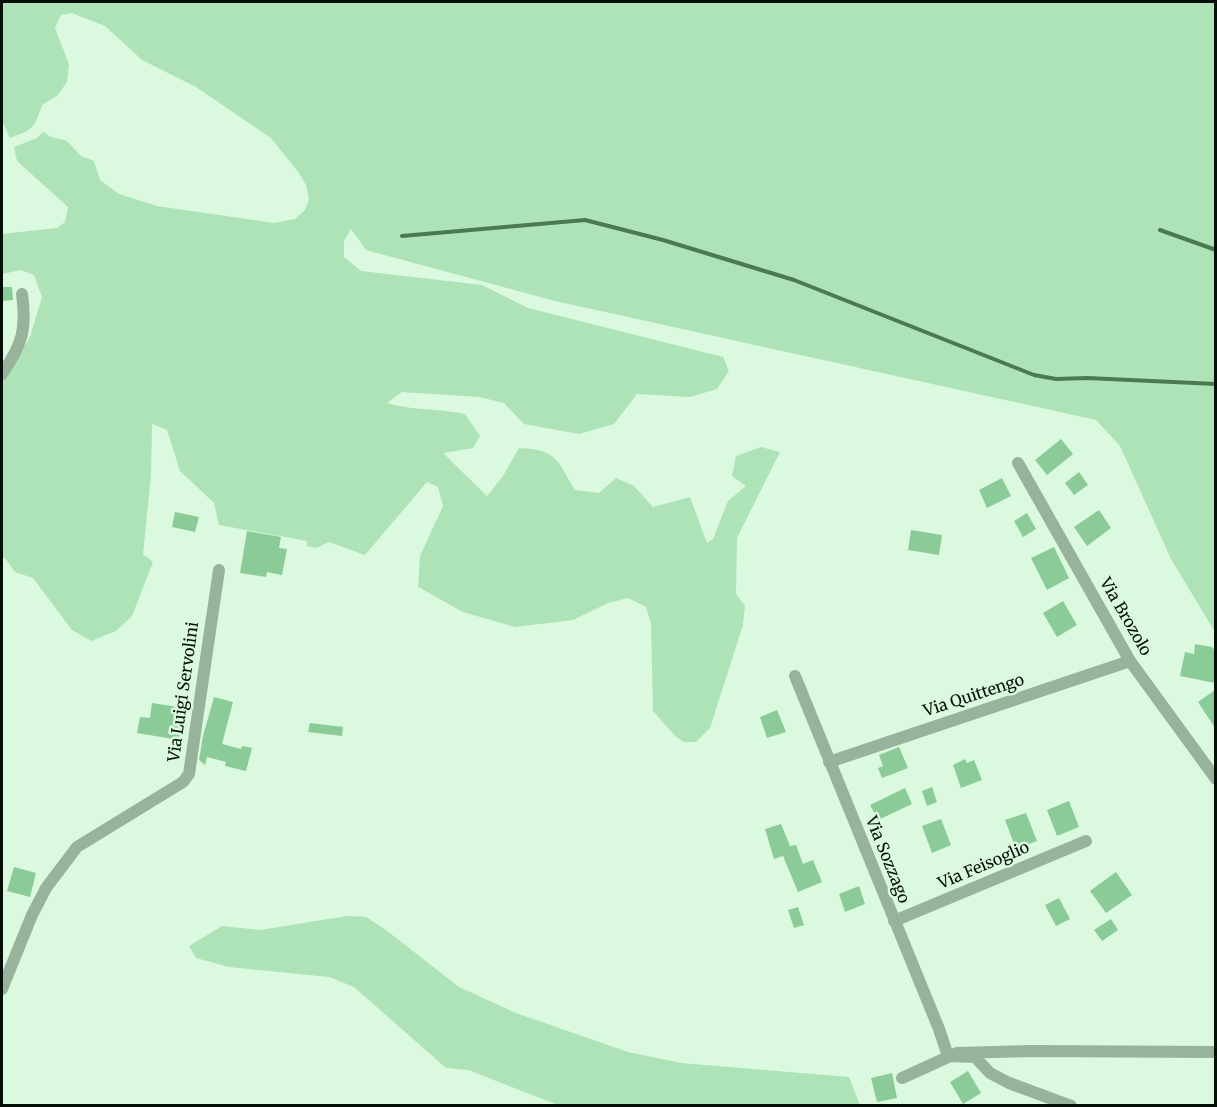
<!DOCTYPE html>
<style>
body{margin:0}
#map{position:relative;width:1217px;height:1107px;overflow:hidden;background:#daf9df;font-family:Merriweather,serif}
canvas{display:block}
.frame{position:absolute;inset:0;border:3px solid #060f07;pointer-events:none}
</style>
<div id="map">
<canvas width="1217" height="1107"></canvas>
<div class="frame"></div>
</div>
<script>
const c = document.querySelector('canvas').getContext('2d');
c.lineJoin = 'round';
function fillPath(path, color) {
  c.fillStyle = color;
  c.fill(path, 'evenodd');
}
function strokePath(path, color, width, dash) {
  c.strokeStyle = color;
  c.lineWidth = width;
  c.lineCap = dash ? 'butt' : 'round';
  c.setLineDash(dash || []);
  c.stroke(path);
}
function drawText(font, color, halo, rows, align = 'center') {
  c.font = font + ' Merriweather,serif';
  c.lineWidth = 5;
  c.setLineDash([]);
  c.textBaseline = 'middle';
  c.strokeStyle = halo;
  c.fillStyle = color;
  for (const [text, x, y, turn = 0] of rows) {
    c.save();
    c.translate(x, y);
    c.rotate((+turn || 0) * Math.PI / 180);
    c.textAlign = isNaN(turn) ? turn : align;
    if (halo) c.strokeText(text, 0, 0);
    c.fillText(text, 0, 0);
    c.restore();
  }
}
fillPath(new Path2D(`
 M2,2H1215V632L1171,559L1120,446L1096,420L555,301L366,250L351,229L344,241V257L361,271L482,285L528,308L723,357L729,371L717,389L690,397L637,394L614,424L579,434L524,424L504,403L479,397L402,392L387,403C413,411 439,408 465,414L480,436L473,448L443,453L487,496L503,476L519,448C558,450 556,459 575,490L599,493L616,478L634,486L653,507L690,497L707,543L713,539L728,501L746,486L732,476L736,456L761,447L780,452L737,538L736,594L745,606L743,625L710,728L696,742H684L675,736L653,711L651,624L646,607L628,598L608,603L573,620L515,627L463,612L418,587L420,556L443,506L438,487L427,482L365,555L329,542L316,548L307,546V541L219,525L214,503L180,471L167,430L152,424L151,475L143,554L153,562L132,616L116,631L91,641L72,630L33,578L15,572L5,558H2V382L30,337L42,297L34,275L21,270L2,274V234L57,228L65,222L68,207L17,161L14,147L37,138L43,132L51,137L67,141L81,156L94,161L100,180L119,194L157,206L274,223L295,219L305,210L309,199L306,185L299,173L271,138L196,87L142,60L105,26L72,13L61,15L55,28L69,64L67,82L57,96L43,104L34,125L27,131L10,138L2,121Z
 M347,916L366,917L386,930L459,987L516,1013L628,1052L681,1063L849,1077L860,1105H558L468,1070L446,1068L354,987L329,977L229,967L196,958L189,946L222,926L260,930Z`), '#aee3b7');
strokePath(new Path2D(`
 M1160,230L1216,250
 M402,236L585,220L663,240L794,280L1034,375L1056,379L1087,378L1216,384`), '#4a7953', 4);
fillPath(new Path2D(`
 M2,287H12L13,300L2,301Z
 M1061,439L1073,454L1047,475L1035,460Z
 M1079,472L1088,485L1074,495L1065,483Z
 M1002,478L1011,496L987,508L979,490Z
 M1099,510L1111,528L1087,546L1074,527Z
 M175,512L199,517L195,532L172,527Z
 M1027,513L1036,529L1023,537L1014,521Z
 M911,530L942,535L939,555L908,550Z
 M247,531L281,537L279,548L287,549L282,575L267,572L266,577L240,573Z
 M1054,547L1069,578L1047,590L1031,558Z
 M1063,601L1077,625L1057,637L1043,613Z
 M1195,644L1212,647L1215,651V683L1180,676L1185,652L1194,654Z
 M1215,690V728L1198,702Z
 M214,697L233,702L222,744L241,749L242,746L252,748L246,771L225,766L226,762L207,757L205,765L199,760L203,736Z
 M152,703L184,708L179,740L137,733L140,717L150,718Z
 M777,710L786,732L767,738L760,717Z
 M310,723L343,727L342,736L308,732Z
 M899,747L908,768L882,778L878,768L883,766L879,755Z
 M965,759L967,763L974,760L982,780L961,788L953,765Z
 M932,787L937,802L927,806L922,791Z
 M905,788L912,804L878,820L870,805Z
 M1069,801L1079,827L1057,836L1047,810Z
 M1026,813L1037,841L1016,849L1005,820Z
 M941,819L951,845L932,853L922,826Z
 M781,824L790,846L796,845L803,864L813,860L822,882L798,892L783,856L774,859L765,829Z
 M14,867L36,873L30,897L7,891Z
 M1116,872L1132,895L1106,913L1090,891Z
 M859,886L865,904L845,912L839,894Z
 M1059,898L1070,919L1056,926L1045,905Z
 M798,907L804,925L794,928L788,910Z
 M1111,919L1118,930L1102,941L1094,930Z
 M968,1071L981,1093L963,1104L950,1082Z
 M892,1073L897,1098L877,1102L871,1078Z`), '#8bcb97');
strokePath(new Path2D(`
 M2,374C22,345 27,329 22,294
 M1018,463L1130,661L1216,779
 M795,676L939,1029L948,1056L975,1057L990,1073L1009,1083L1071,1106
 M829,762L1130,661
 M894,921L1086,841
 M2,989L32,915L46,888L77,847L183,782L189,774L219,570
 M902,1078L957,1053L1031,1051L1216,1052`), '#98b39c', 12);
drawText('16px', '#060f07', '#daf9df', [
 ["Via Brozolo",1125,617,60],
 ["Via Luigi Servolini",184,692,-82],
 ["Via Quittengo",974,696,-18],
 ["Via Sozzago",887,860,68],
 ["Via Feisoglio",984,866,-23]
]);
</script>
